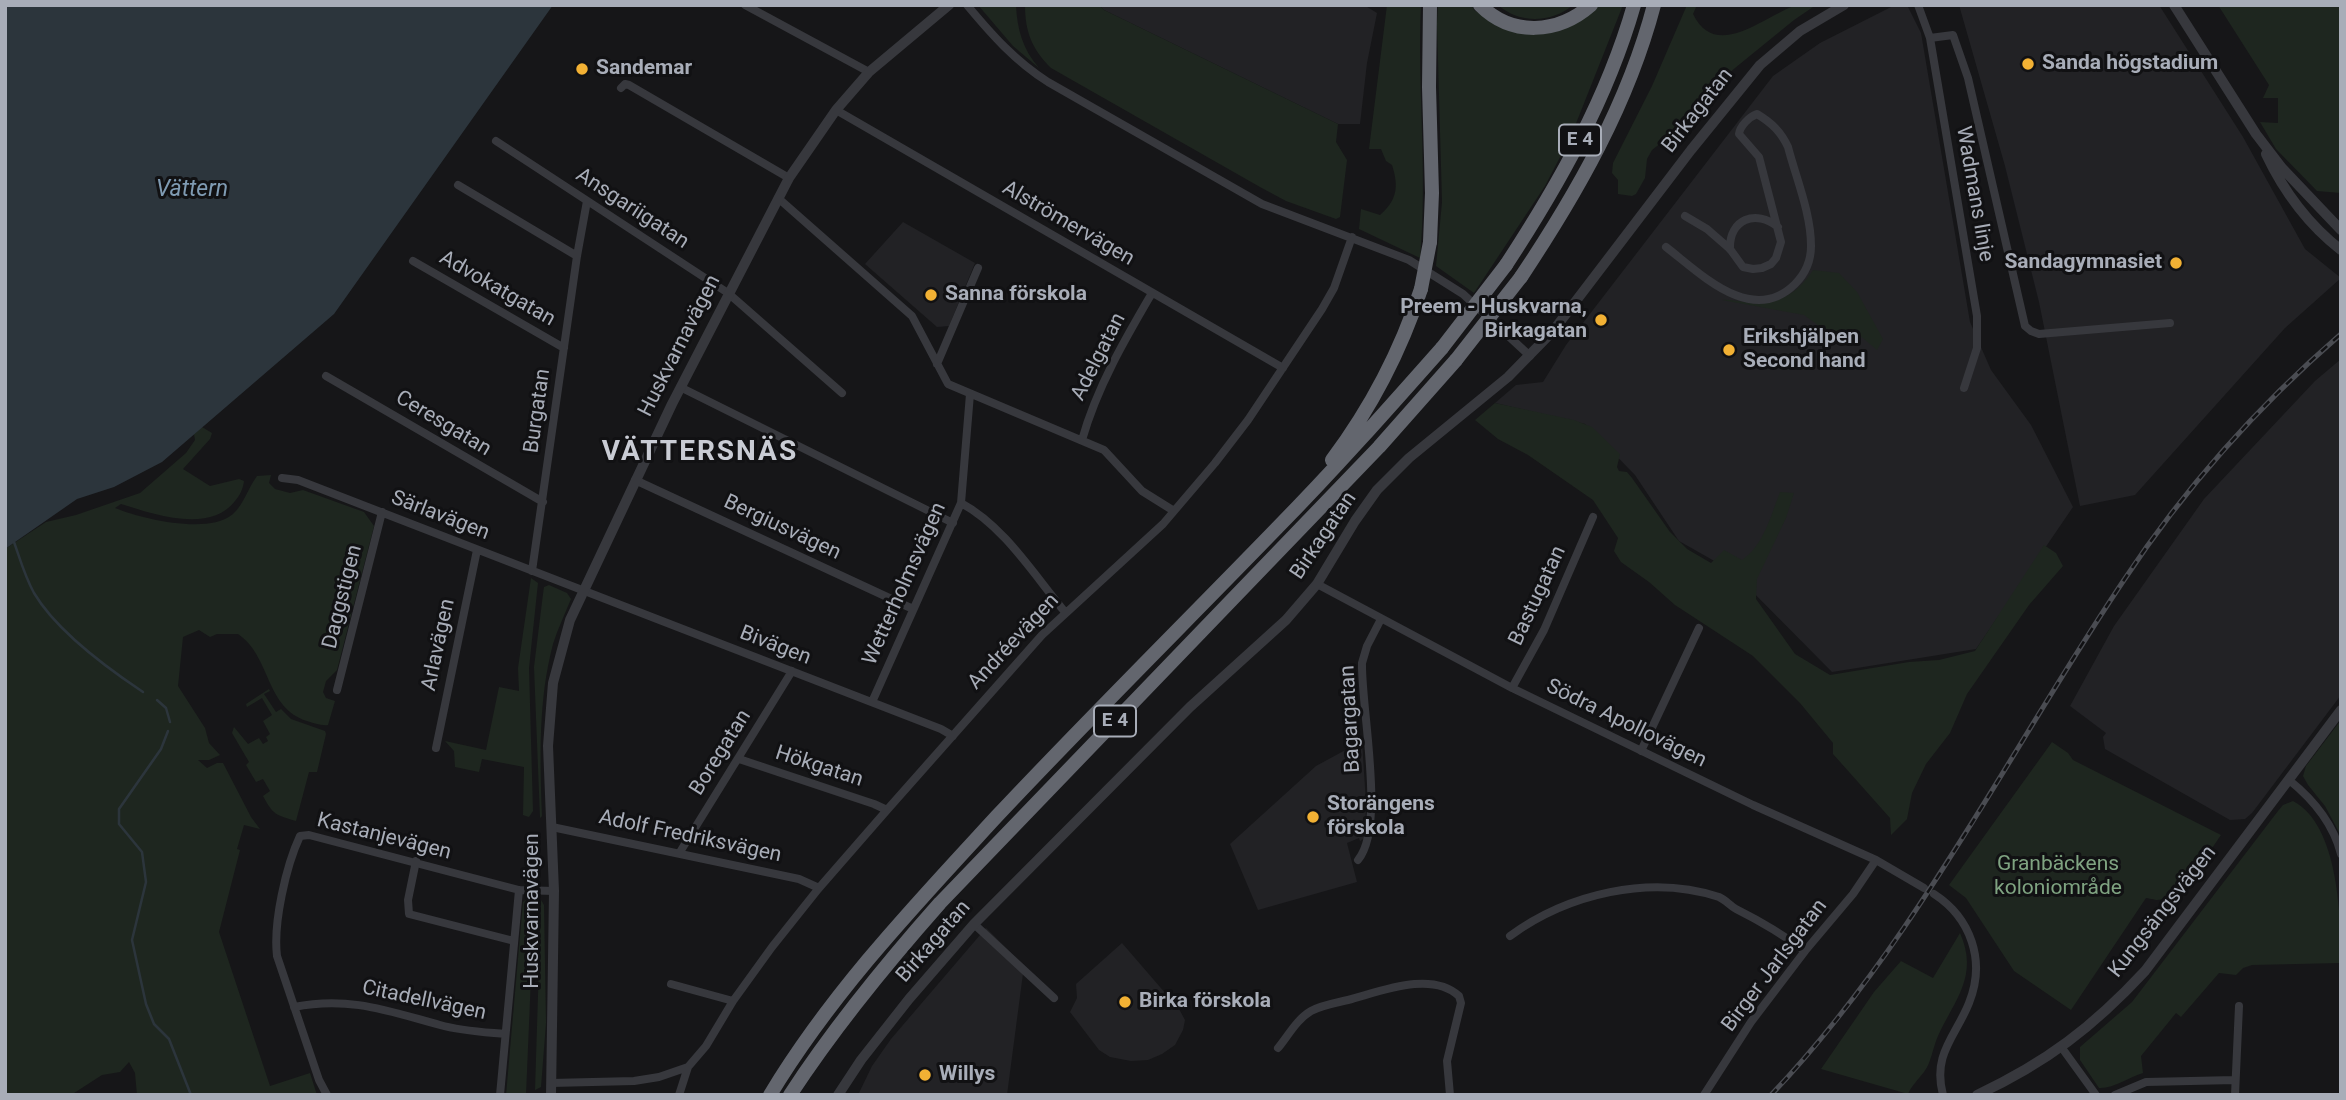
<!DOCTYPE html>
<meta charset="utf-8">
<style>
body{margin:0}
#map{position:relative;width:2346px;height:1100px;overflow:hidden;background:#161618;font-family:Roboto,sans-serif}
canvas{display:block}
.frame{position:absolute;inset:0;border:7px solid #a8adb8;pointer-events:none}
</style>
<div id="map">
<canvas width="2346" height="1100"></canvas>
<div class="frame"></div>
</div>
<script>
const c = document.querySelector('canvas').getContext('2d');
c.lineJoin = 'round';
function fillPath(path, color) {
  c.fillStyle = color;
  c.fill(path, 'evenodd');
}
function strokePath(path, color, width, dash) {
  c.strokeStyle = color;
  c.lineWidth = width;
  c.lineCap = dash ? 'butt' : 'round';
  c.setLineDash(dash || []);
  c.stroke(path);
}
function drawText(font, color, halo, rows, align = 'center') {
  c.font = font + ' Roboto,sans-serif';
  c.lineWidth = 6;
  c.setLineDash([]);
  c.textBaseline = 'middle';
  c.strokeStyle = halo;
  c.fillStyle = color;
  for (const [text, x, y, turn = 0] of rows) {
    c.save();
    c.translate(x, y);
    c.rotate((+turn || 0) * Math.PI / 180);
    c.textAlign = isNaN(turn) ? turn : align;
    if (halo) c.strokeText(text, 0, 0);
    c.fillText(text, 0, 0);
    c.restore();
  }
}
fillPath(new Path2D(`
 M1099,5H1364L1377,13L1367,63L1360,124H1338L1104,10Z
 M1895,5H1907L1921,33L1970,322L1991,370L2031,425L2073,507L1976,649L1832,672L1732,571L1679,541L1635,475L1585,424L1495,403L1516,385L1543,382L1566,345L1773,76L1820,43Z
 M1959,5H2159L2243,137L2305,249L2341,278L2285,328L2135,495L2080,506L2039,302L2005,166Z
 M903,222L975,263L949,326L937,327L865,264Z
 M2341,359V695L2252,813L2245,819L2230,820L2105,749L2103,737L2106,733L2070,706L2114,626L2204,499L2315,381Z
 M1362,741L1366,803L1365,838L1360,841L1359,838L1347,843L1357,882L1258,910L1230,844L1316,766Z
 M986,928L1024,966L1007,1095H858L872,1066L891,1039Z
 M1122,943L1179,1009L1185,1020L1183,1030L1175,1045L1162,1054L1148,1060L1131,1061L1110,1057L1099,1050L1070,1012L1077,998L1076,984Z`), '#222225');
fillPath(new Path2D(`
 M978,5H1016C1017,29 1023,50 1039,68L1013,46Z
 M1025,5H1099L1104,10L1338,124L1336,142L1347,160L1340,217L1336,219L1286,201L1260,187L1051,68C1032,49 1025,32 1025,5Z
 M1387,5H1421C1417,89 1428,173 1420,258L1359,229L1361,209L1380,215C1397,200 1399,187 1392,165L1386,161L1381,149H1369Z
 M1438,5H1472L1474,10L1501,27L1516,32L1597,5H1623L1571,136L1545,186L1474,293L1436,266L1442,202L1437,24Z
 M1498,5H1573C1552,23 1519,24 1498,5Z
 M1687,5H1697L1693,14C1716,61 1763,17 1794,6C1801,4 1809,5 1816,5L1794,20L1735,68L1717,84L1690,120L1652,150L1647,159L1645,178L1636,194L1632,196L1618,194V180L1612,173L1613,163L1652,86Z
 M2218,5H2341V193L2317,191L2276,149L2260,122L2278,123V98H2263L2269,85Z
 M1813,270L1839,273L1857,292L1883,339L1877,350L1858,334L1837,339L1804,315L1722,300C1732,299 1741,302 1751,303C1779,305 1798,293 1813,270Z
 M1495,403L1574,420L1592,427L1620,454L1617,467L1619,471L1627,472L1632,478L1670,532L1687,549L1711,563L1724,550L1742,560C1764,545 1771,515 1780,492L1794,493L1786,518L1757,579L1756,599L1795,654L1830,675L1909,662L1939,660L1975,651L2044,545L2056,553L2063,566L2029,605L1967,694L1950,733L1926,764L1912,793L1907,819L1891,835L1890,818L1833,754V743L1800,703L1753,656L1675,605L1649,582L1621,562L1614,551L1618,538L1593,500L1528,455L1498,439L1475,420Z
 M202,427L212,433L210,439L183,469L210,486L239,479L244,481C243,489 240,495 235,501C210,534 153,514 121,504L115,508C142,519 209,535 233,514C244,504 248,488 257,476L271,475L269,483L275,489L290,493L303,490L364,512L374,526L337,670L326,681L323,692L326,698L335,701L328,725C321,726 314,723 307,721C265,708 271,656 238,634H217L210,637L199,630L183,637L178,686L205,728L209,743L220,755L209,760H198L207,768L217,763H223L251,817L260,829L244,825L237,849L240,850L219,932L270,1086L310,1073L317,1095H137L135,1073L129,1062L120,1072L102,1075L71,1095H5V549L46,522L76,515L140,493L186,453L195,440L194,434Z
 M531,578L538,583L529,668L533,811L529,817L523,815L524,767L482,759L479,772L455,767L454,751L445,741L486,750L499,687L519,691L518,668Z
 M549,585L567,593L571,599C565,614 558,628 553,644C538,701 540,758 542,816L540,818L534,667L543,594L544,587Z
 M269,689L270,691L264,694L276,712L281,709L291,719L325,731L326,734L317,772H309L296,821C276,815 273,815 263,796L270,791L263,779L256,782L246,765L249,762L232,733L234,727L248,744L259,738L263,744L268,741L266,737L270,734L263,721L272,715L262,698L247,707L246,704Z
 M2341,720V836L2325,806L2308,785L2303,776L2306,766Z
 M2052,742L2068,753L2073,760L2221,835C2209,852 2180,900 2157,900C2156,900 2147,898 2146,898L2071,1010L2014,971L1966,898L1949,885Z
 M2293,801C2339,825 2341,918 2341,963L2252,965L2243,968L2236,975L2219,973L2181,1017L2176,1013L2141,1056L2143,1073C2129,1077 2113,1089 2099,1088L2080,1060V1047L2132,1002L2278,811L2283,805Z
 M528,898H533L534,906L526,1095H506L523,902Z
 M541,900L544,905L546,1023L541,1087L535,1090Z
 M1960,933C1979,976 1955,999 1938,1036C1933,1047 1931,1063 1924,1072C1918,1080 1912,1085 1908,1094L1821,1069L1874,992L1901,961L1933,978Z`), '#1e261f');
fillPath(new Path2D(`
 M5,5H553L334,314L162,462L114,487L77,499L5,549Z`), '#2c353c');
strokePath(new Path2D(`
 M14,542C20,559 25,577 34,593C56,630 107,668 143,692
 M157,700L166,708L170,722
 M168,731L161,749L119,809V824L142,852L146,882L132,940L146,1004L154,1024L169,1039L191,1095`), '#2c353c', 2.5);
strokePath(new Path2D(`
 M745,5L869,72
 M967,5C992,35 1015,61 1048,82L1262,204L1409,260L1463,294L1530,356
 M1918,5L1930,38L1977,316V348L1964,388
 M1930,38L1953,35L1968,78L2025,326L2031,331L2039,334L2170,323
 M621,88L625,84L629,85L789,178
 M836,110L1283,368
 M496,141L728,293L842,393
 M458,185L577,256
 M778,198L912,316L948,384L1104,450L1142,491L1174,511
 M1666,247C1700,273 1752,327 1795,284C1805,274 1811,260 1811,246C1811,213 1796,178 1788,147C1781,132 1772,123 1757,114C1749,117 1740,126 1739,134L1759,157L1781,242L1776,258L1771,264L1762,268L1753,269L1743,267L1730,249L1707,229L1685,216
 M1730,249C1729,219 1756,209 1778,227
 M413,261L564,348
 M937,364L978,268
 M326,376L543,502
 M680,387L953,523
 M1082,440C1097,387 1125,339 1152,293
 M282,478L298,480L941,729L953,736
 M635,480L913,609
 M961,503C1004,526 1034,575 1065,612
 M532,571L577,256L587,201
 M1317,584L1512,688L1753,805L1876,860L1924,888
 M1512,688L1544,630L1593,517
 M337,690L382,512
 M872,702L961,503L970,394
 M436,748L477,550
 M1641,751L1699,628
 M739,759L874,804L887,810
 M2289,780C2314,800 2333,823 2341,854
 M552,827L799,879L819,888
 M680,852L792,671
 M1358,860C1386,827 1361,708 1362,663L1367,646L1381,619
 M416,861L408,900L409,914L514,941
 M1934,894C1971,918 1986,961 1969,1003C1956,1036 1932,1054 1943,1095
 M974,924L1054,998
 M1510,936C1567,894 1650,874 1719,897C1726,900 1730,906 1736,909C1762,922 1781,933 1805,951
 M671,984L733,1001
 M294,1007C349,996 388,1011 440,1025C461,1031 483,1032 505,1034
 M1278,1048C1288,1036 1297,1019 1311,1011C1322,1005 1336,1003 1348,1000C1379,992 1431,970 1459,996L1461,1003L1447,1061L1450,1095
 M2062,1048L2096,1095
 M551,1083L634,1081L659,1077L688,1067L706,1046L733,1001L772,947L819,888L887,810L1042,635L1163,524L1215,463L1248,420L1322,309L1334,288L1352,237
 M327,1095L319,1080L277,956C273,923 286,866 300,836L309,835L519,890L554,891
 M500,1095L519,890
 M679,1095L688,1067
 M1704,1095L1751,1022L1805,951L1853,894L1876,860
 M2115,1095L2146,1082L2235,1080
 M2235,1095L2239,1006`), '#37383d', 8);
strokePath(new Path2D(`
 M2174,5L2256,134L2282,168L2341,230
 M2266,154C2283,190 2309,225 2341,250
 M551,1095L554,891L548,746L553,683L570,620L672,404L789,178L836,110L869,72L949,5
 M838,1095L861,1060L909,999L974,924L1190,707L1286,620L1317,584L1355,521L1377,490L1409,458L1508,377L1553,331L1691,150L1760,65L1800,31L1844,5
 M1977,1095C2047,1062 2093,1027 2145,971L2341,710`), '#37383d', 10);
strokePath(new Path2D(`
 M1480,5C1512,37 1558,34 1591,5
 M1430,242L1432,193L1429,87L1430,5
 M1506,265C1559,184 1607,99 1634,5
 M1521,277C1577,193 1628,104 1654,5
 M1332,460C1371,408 1401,350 1421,289
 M770,1095C832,992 916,904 997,816C1089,718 1184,624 1277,528C1334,470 1388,409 1442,348
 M790,1095C835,1026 886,964 940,903L1379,447L1456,360`), '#63666e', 14);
const rail = new Path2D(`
 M1771,1095C1913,946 2009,751 2124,580C2184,489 2258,406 2341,334`);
strokePath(rail, '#4a4c52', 5);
strokePath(rail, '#111113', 2.5, [8]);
strokePath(new Path2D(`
 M1421,289L1430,242
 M1442,348L1506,265
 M1456,360L1521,277`), '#63666e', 14);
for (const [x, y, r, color] of [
 [2028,64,7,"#f2b134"],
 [582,69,7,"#f2b134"],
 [2176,263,7,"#f2b134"],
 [931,295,7,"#f2b134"],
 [1601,320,7,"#f2b134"],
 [1729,350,7,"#f2b134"],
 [1313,817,7,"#f2b134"],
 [1125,1002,7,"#f2b134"],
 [925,1075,7,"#f2b134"]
]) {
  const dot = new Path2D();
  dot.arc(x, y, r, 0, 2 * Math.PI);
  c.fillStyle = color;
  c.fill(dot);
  strokePath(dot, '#111113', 2.5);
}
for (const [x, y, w] of [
 [1580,140,42],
 [1115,721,42]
]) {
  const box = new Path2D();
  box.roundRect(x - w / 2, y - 15.5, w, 31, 5);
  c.fillStyle = '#111113';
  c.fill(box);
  strokePath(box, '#a8adb8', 2);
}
drawText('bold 19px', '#a8adb8', null, [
 ["E 4",1580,140],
 ["E 4",1115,721]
]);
drawText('bold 21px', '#a8adb8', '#111113', [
 ["Sanda högstadium",2042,64],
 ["Sandemar",596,69],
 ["Sandagymnasiet",2162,263,"right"],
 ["Sanna förskola",945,295],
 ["Preem - Huskvarna,",1587,308,"right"],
 ["Birkagatan",1587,332,"right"],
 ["Erikshjälpen",1743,338],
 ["Second hand",1743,362],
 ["Storängens",1327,805],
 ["förskola",1327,829],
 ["Birka förskola",1139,1002],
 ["Willys",939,1075]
], 'left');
drawText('21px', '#a8adb8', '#111113', [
 ["Birkagatan",1698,111,-52],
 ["Wadmans linje",1974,194,80],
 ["Ansgariigatan",632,209,33],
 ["Alströmervägen",1068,224,30],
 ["Advokatgatan",497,289,30],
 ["Huskvarnavägen",680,346,-63],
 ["Adelgatan",1099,357,-63],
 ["Burgatan",538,411,-82],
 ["Ceresgatan",443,424,31],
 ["Särlavägen",440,516,21],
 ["Bergiusvägen",782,528,25],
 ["Birkagatan",1324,536,-56],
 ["Wetterholmsvägen",905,584,-66],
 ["Bastugatan",1538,596,-65],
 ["Daggstigen",343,597,-76],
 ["Andréevägen",1014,642,-47],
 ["Arlavägen",439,645,-78],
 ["Bivägen",775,646,21],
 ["Bagargatan",1351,719,-93],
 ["Södra Apollovägen",1626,724,26],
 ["Boregatan",721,753,-58],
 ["Hökgatan",819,767,18],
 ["Kastanjevägen",384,837,14],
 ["Adolf Fredriksvägen",690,837,12],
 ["Huskvarnavägen",533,911,-90],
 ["Kungsängsvägen",2163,912,-52],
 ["Birkagatan",934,942,-49],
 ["Birger Jarlsgatan",1775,966,-53],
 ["Citadellvägen",424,1001,12]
]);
drawText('21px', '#7fa381', '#111113', [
 ["Granbäckens",2058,865],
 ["koloniområde",2058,889]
]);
drawText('italic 23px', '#7f9bb3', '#111113', [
 ["Vättern",192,190]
]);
c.letterSpacing = '2px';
drawText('bold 28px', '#c9ccd4', '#111113', [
 ["VÄTTERSNÄS",700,453]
]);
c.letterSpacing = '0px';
</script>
